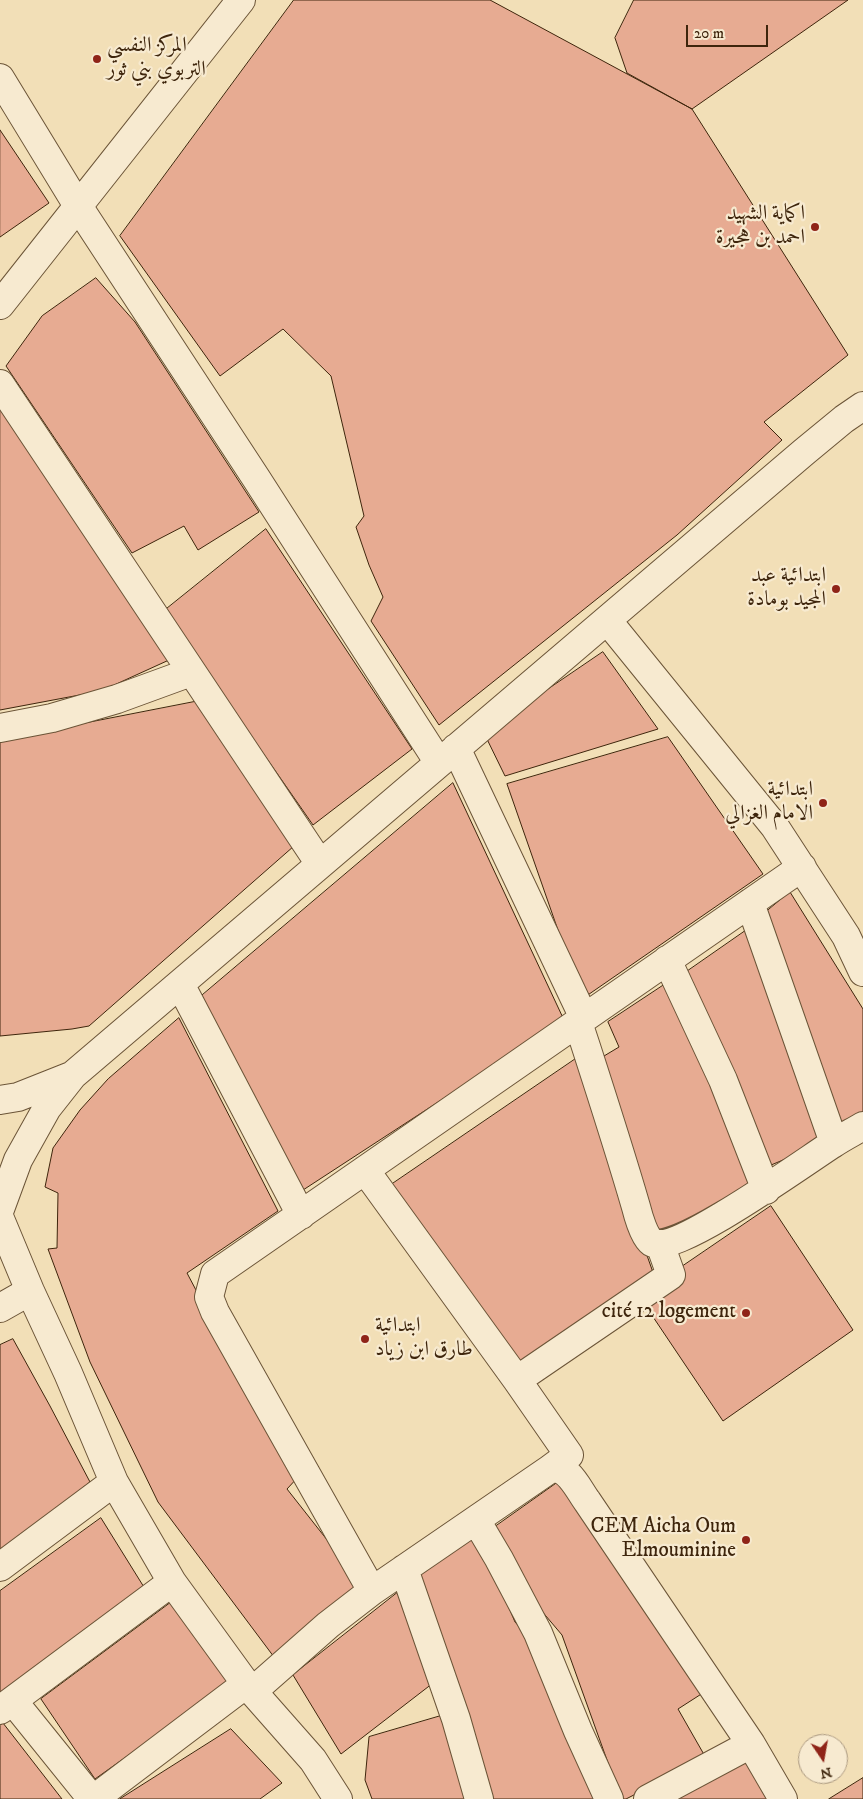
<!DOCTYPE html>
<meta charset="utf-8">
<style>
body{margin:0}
#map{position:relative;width:863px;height:1799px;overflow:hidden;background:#f2dfb7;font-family:"IM FELL DW Pica",serif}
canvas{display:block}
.north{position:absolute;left:798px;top:1734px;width:50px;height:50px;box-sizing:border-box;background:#f7ead0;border:1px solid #ad9b82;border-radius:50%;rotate:168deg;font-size:14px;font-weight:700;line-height:20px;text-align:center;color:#3e250c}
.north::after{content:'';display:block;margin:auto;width:18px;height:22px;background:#8f2418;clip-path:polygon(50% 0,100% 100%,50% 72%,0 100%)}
.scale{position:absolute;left:686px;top:25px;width:82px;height:22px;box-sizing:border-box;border:2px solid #3e250c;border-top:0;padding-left:6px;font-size:15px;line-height:18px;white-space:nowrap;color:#3e250c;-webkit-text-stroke:4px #f7ead0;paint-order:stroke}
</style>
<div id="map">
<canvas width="863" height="1799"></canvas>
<div class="north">N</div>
<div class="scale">20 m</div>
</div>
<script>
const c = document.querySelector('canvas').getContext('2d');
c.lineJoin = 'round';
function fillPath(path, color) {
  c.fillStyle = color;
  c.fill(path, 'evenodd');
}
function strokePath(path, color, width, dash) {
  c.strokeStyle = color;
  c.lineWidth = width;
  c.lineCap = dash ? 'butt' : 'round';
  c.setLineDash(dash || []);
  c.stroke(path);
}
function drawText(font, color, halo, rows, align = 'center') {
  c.font = font + ' "IM FELL DW Pica",Amiri,serif';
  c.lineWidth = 4.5;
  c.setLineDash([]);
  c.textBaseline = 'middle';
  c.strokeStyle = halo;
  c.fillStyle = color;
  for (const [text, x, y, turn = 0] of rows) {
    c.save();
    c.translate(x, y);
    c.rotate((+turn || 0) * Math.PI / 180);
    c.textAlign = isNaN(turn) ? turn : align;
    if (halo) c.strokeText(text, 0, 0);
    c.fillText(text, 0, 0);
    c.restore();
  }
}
const building = new Path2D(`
 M294,0H490L692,109L848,355L764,422L782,440L677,535L439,725L371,621L383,597L369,565L356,527L364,516L331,376L283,329L220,376L120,236Z
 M634,0H848L692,109L627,73L615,38Z
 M0,130L49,203L0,237Z
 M96,278L135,322L259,512L198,550L184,526L132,553L6,366L42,316Z
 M0,406L169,660L101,691L0,710Z
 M266,529L412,749L313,825L164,611Z
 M603,652L658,729L505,776L484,733Z
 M199,701L294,846L89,1026L72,1029L0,1036V740Z
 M668,737L763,874L582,999L507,784Z
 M453,783L564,1020L300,1192L199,998Z
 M790,892L863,1009V1113L836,1127L760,917Z
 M751,927L774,986L778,1024L821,1144L764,1168L682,975Z
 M670,981L756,1194L656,1234L599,1059L619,1047L608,1022Z
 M179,1018L278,1211L187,1273L256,1404L299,1476L287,1489L361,1583L277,1661L158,1502L90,1362L48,1249L57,1248L58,1193L45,1187L53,1148L80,1110L108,1079Z
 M577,1058L655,1278L517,1380L382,1191Z
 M771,1206L853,1330L723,1421L639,1296Z
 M13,1339L50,1406L90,1482L0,1553V1345Z
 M564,1478L706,1691L678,1709L706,1758L626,1799H621L562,1635L540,1609L492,1529Z
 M101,1518L147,1592L0,1696V1591Z
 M478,1535L515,1622L526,1634L598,1799H483L411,1580Z
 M406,1586L437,1680L341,1754L293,1675Z
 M173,1601L230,1683L95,1779L41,1699Z
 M451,1713L473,1799H372L365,1780L369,1737Z
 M3,1723L62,1799H0V1726Z
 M231,1729L282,1783L260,1799H120Z
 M753,1755L777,1799H673Z
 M863,1778V1799H829Z`);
fillPath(building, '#e7ab92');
strokePath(building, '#3e250c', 1);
const minor = new Path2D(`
 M0,78L78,206L256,478L439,763
 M0,305L241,0
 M0,384L320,864
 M607,620L775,827L846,936L863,972
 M0,728L52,718L117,699L191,672
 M456,748L584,1018
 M750,903L834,1143
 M667,960L723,1080L766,1190
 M180,984L301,1215
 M578,1022C598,1084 618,1145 636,1207C638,1215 645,1240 653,1243C679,1253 807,1160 834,1143C843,1137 853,1132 863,1126
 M0,1100L18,1097L71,1076
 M365,1170L517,1380
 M0,1209L18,1160L47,1108L73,1075L804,452L844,419L863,406
 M0,1219L30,1291L68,1373L114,1482L172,1582L246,1684L313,1760L338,1799
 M0,1308L30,1291
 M550,1469L569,1455L517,1380L671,1275L660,1244
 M476,1520L499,1559L538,1633L578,1731L609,1799
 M0,1567L114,1482
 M404,1569L456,1719L479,1799
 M372,1591L215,1312L209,1297L215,1274L802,867
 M253,1691L328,1625L372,1591L550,1469C568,1464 578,1489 587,1501L751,1744L783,1799
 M13,1701L92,1799
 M0,1710L172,1582
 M94,1799L246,1684
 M648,1799L751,1744`);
strokePath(minor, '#6b5437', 30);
strokePath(minor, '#f7ead0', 28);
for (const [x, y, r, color] of [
 [97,59,5,"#8f2418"],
 [815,227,5,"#8f2418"],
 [836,589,5,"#8f2418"],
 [823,803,5,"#8f2418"],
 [746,1313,5,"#8f2418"],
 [365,1339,5,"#8f2418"],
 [746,1540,5,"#8f2418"]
]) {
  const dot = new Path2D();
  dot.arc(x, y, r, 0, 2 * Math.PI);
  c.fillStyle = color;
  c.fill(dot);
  strokePath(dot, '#f7ead0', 2);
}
drawText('21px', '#3e250c', '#f7ead0', [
 ["المركز النفسي",107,47,"left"],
 ["التربوي بني ثور",107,71,"left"],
 ["اكماية الشهيد",805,215],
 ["احمد بن هجيرة",805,239],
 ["ابتدائية عبد",826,577],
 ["المجيد بومادة",826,601],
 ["ابتدائية",813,791],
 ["الامام الغزالي",813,815],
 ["cité 12 logement",736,1313],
 ["ابتدائية",375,1327,"left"],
 ["طارق ابن زياد",375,1351,"left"],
 ["CEM Aicha Oum",736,1528],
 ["Elmouminine",736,1552]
], 'right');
</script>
